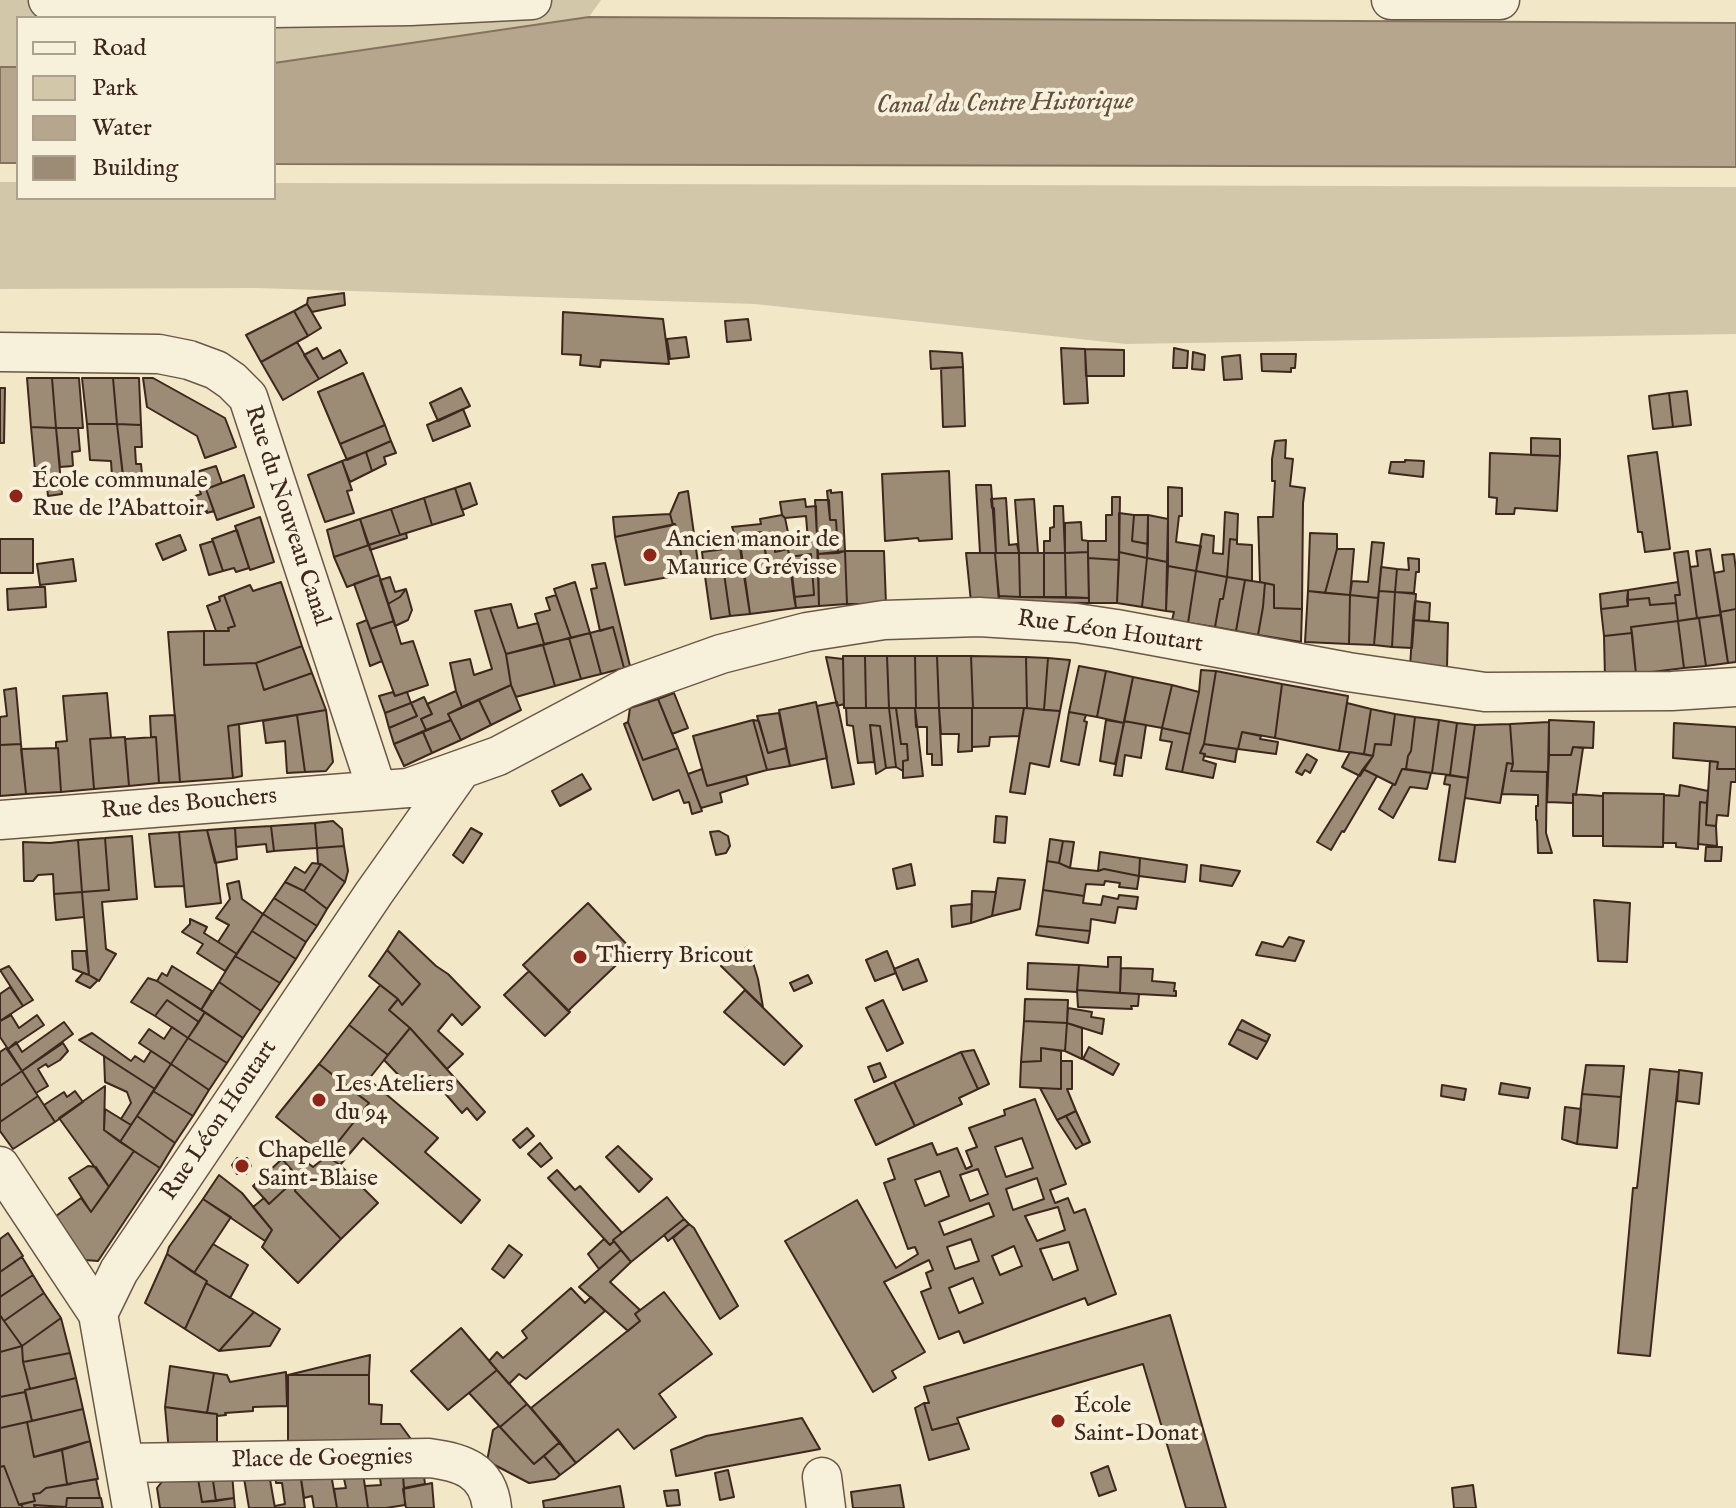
<!DOCTYPE html>
<meta charset="utf-8">
<style>
body{margin:0}
#map{position:relative;width:1736px;height:1508px;overflow:hidden;background:#f2e8c7;font-family:"IM FELL English",serif}
canvas{display:block}
.legend{position:absolute;left:16px;top:16px;width:260px;height:184px;box-sizing:border-box;background:#f7f0db;border:2px solid #ada08f;margin:0;padding:10px 14px;list-style:none;font-size:24px;color:#3e271d}
.legend li{display:flex;align-items:center;gap:16px;height:40px}
.legend b{width:40px;border:2px solid #ada08f}
</style>
<div id="map">
<canvas width="1736" height="1508"></canvas>
<ul class="legend">
<li><b style="height:10px;background:#f7f0db"></b>Road</li>
<li><b style="height:22px;background:#d3c7aa"></b>Park</li>
<li><b style="height:22px;background:#b5a68d"></b>Water</li>
<li><b style="height:22px;background:#9c8b75"></b>Building</li>
</ul>
</div>
<script>
const c = document.querySelector('canvas').getContext('2d');
c.lineJoin = 'round';
function fillPath(path, color) {
  c.fillStyle = color;
  c.fill(path, 'evenodd');
}
function strokePath(path, color, width, dash) {
  c.strokeStyle = color;
  c.lineWidth = width;
  c.lineCap = dash ? 'butt' : 'round';
  c.setLineDash(dash || []);
  c.stroke(path);
}
function drawText(font, color, halo, rows, align = 'center') {
  c.font = font + ' "IM FELL English",serif';
  c.lineWidth = 8;
  c.setLineDash([]);
  c.textBaseline = 'middle';
  c.strokeStyle = halo;
  c.fillStyle = color;
  for (const [text, x, y, turn = 0] of rows) {
    c.save();
    c.translate(x, y);
    c.rotate((+turn || 0) * Math.PI / 180);
    c.textAlign = isNaN(turn) ? turn : align;
    if (halo) c.strokeText(text, 0, 0);
    c.fillText(text, 0, 0);
    c.restore();
  }
}
fillPath(new Path2D(`
 M0,0H601L589,17L274,63V18H18V67H0Z
 M0,182H18V198H274V183L1736,187V334L1126,344L755,304L257,288L0,289Z`), '#d3c7aa');
const water = new Path2D(`
 M589,17L1736,23V167L274,164V63Z
 M0,67H18V163H0Z`);
fillPath(water, '#b5a68d');
strokePath(water, '#857360', 2);
const building = new Path2D(`
 M344,293L345,305L312,312L307,304L308,298Z
 M307,304L321,328L308,336L294,311Z
 M294,311L308,336L261,362L246,335Z
 M563,312L663,319L669,364L601,360L600,367L580,365L581,355L562,354Z
 M748,319L751,340L727,342L725,321Z
 M686,337L689,357L670,359L667,339Z
 M297,342L319,379L283,400L261,362Z
 M317,348L323,359L340,350L347,363L319,379L304,355Z
 M1061,348L1085,349L1088,403L1064,404Z
 M1174,348L1188,351L1187,368H1173Z
 M1085,349L1124,350V376H1086Z
 M930,351L962,353L963,367L931,369Z
 M1193,352L1205,355L1204,370L1192,369Z
 M1261,354H1296L1295,368H1291V372L1262,371Z
 M1240,355L1242,379L1224,380L1222,357Z
 M963,367L965,426L943,427L941,368Z
 M363,373L385,425L340,444L318,392Z
 M27,378H52L56,428L31,427Z
 M52,378H79L83,428H56Z
 M82,378H113L117,424H87Z
 M113,378H139L141,425L117,424Z
 M143,378H153L225,418L236,447L205,458L197,436L147,407Z
 M0,388H5L4,443H0Z
 M461,388L470,406L438,421L430,403Z
 M1687,391L1691,425L1673,427L1669,393Z
 M1669,393L1673,427L1653,429L1649,396Z
 M463,409L470,426L433,441L427,425Z
 M87,424H117L123,477H112L111,461L90,460Z
 M117,424L141,425L142,447H135L136,464H141L142,474L123,475Z
 M385,425L391,441L347,460L340,444Z
 M31,427L56,428L62,494L48,496L45,468L35,470Z
 M56,428H78L80,451L72,452L73,466L60,467Z
 M1531,438L1560,439V456L1531,455Z
 M1286,440L1285,458L1293,459L1290,486L1305,488L1303,503L1302,609L1274,608V585L1260,582L1258,517H1273L1275,481H1272V459L1275,441Z
 M391,441L396,453L384,457L386,464L372,471L366,452Z
 M366,452L372,471L350,482L342,461Z
 M1657,452L1670,549L1645,552L1642,532H1638L1628,456Z
 M1490,453L1560,456L1557,511L1515,508L1514,514H1496L1497,498L1489,497Z
 M1405,460L1424,461L1423,477L1389,473L1391,462H1405Z
 M342,461L352,490L347,491L354,513L325,522L308,475Z
 M216,466L222,483L206,489L214,511L207,513V511L196,514L190,498L201,494L193,473Z
 M949,471L952,539L919,541L918,538L885,541L882,474Z
 M244,475L254,507L217,520L206,489Z
 M470,483L477,504L462,510L455,488Z
 M976,485H991L996,553H980Z
 M1168,487L1182,488V516H1179L1176,542L1201,546L1196,571L1168,566Z
 M455,488L464,515L432,525L424,498Z
 M831,490V493L842,492L845,551L838,553L836,520H830L827,491Z
 M688,491L699,570L685,574L675,524L673,525L670,514L679,493Z
 M1112,497H1120L1119,560L1088,558V541H1106V515H1112Z
 M424,498L432,525L400,535L391,509Z
 M1006,498L1009,545L1017,544L1019,553H996L994,508H992L991,499Z
 M805,499L806,507L816,506L819,606L796,608L794,597L814,595L811,554L789,557L788,549L790,542L808,541L806,516L785,518L782,515L780,502Z
 M1034,499L1038,553H1019L1015,500Z
 M815,500H829L830,520H836L838,553L818,554Z
 M1054,506H1063L1065,553H1044V541H1050V528L1054,527Z
 M391,509L400,535L368,545L360,519Z
 M1225,512L1238,514L1237,540L1230,539L1227,577L1196,571L1202,534L1214,536L1213,553L1223,554Z
 M1119,513L1134,515L1132,541L1148,544L1147,558L1119,552Z
 M670,514L673,525L615,537L613,517Z
 M782,515L785,518L790,542L788,549L775,552V547L765,549L762,532L739,535L740,547L732,527L761,524L760,519Z
 M1134,515H1148V544L1132,541Z
 M1148,515L1168,519L1167,562L1147,558Z
 M260,517L274,562L250,570L235,526Z
 M360,519L369,545L334,557L327,530Z
 M1081,522L1082,540L1088,541V552L1065,553V523Z
 M675,524L685,574L625,585L615,537Z
 M237,530L249,568L236,572L234,568L223,571L212,539Z
 M762,532L768,569L744,571L739,535Z
 M406,533L407,538L370,550L369,545Z
 M1310,533L1337,534V549L1325,593L1308,591Z
 M180,535L186,550L163,560L156,544Z
 M0,539H33V573H0Z
 M1230,539L1237,540V544L1252,545V581L1227,577Z
 M213,541L223,571L209,575L200,545Z
 M1372,542L1384,543L1378,598L1350,595L1352,581L1368,582Z
 M369,545L379,575L347,587L334,557Z
 M740,547L742,563L704,569L702,552Z
 M775,547V552L788,549L791,566L768,569L765,549Z
 M1337,549H1354L1350,595L1325,593Z
 M1710,549L1721,615L1697,618L1690,567L1698,566L1696,551Z
 M845,551L847,604L819,606L818,554Z
 M845,551H884L886,604H847Z
 M1688,551L1697,618L1678,621L1675,595H1680L1674,553Z
 M1088,552L1089,598L1066,597L1065,553Z
 M1119,552L1147,558L1142,607L1117,603Z
 M966,553H995L999,602H971Z
 M995,553H1019L1020,597L999,596Z
 M1019,553H1044V597H1020Z
 M1044,553H1065L1066,597H1044Z
 M811,554L814,595L794,597L789,557Z
 M1734,554L1736,570V609L1720,612L1714,573L1724,571L1722,555Z
 M1088,558L1119,560L1117,603H1089Z
 M1147,558L1167,562L1166,611L1142,607Z
 M1408,558L1419,559V572H1416L1414,593L1395,592L1397,569L1409,570Z
 M73,559L76,581L40,585L37,564Z
 M605,563L630,666L624,668L613,627L600,631L591,589L597,588L592,565Z
 M742,563L750,614L730,616L723,566Z
 M723,566L730,616L711,619L704,569Z
 M791,566L796,608L750,614L744,571Z
 M1168,566L1196,571L1188,623L1172,620L1174,612L1166,611Z
 M1381,567L1397,569L1395,592L1379,591Z
 M1196,571L1227,577L1223,599H1220L1215,627L1188,623Z
 M379,575L394,621L370,629L354,584Z
 M390,577L395,592L406,589L400,597L388,604L380,580Z
 M1227,577L1245,580L1236,631L1215,627L1220,599H1223Z
 M1245,580L1265,583L1263,607L1258,635L1236,631Z
 M281,582L302,646L256,663L204,665V631H229L228,628L235,626L224,595L250,585L253,591Z
 M575,582L590,633L571,638L554,589Z
 M1678,582L1680,595H1675L1676,603L1650,605L1649,598L1627,600L1628,590Z
 M1265,583L1274,585V608L1302,609L1301,642L1258,635L1263,607Z
 M38,587H45L46,607L8,610L7,589Z
 M406,589L412,610L408,620L395,626L388,604L400,597Z
 M1628,590V606L1601,609L1600,594Z
 M1308,591L1350,595L1349,644L1305,642Z
 M1379,591L1395,592L1392,647L1374,645Z
 M1395,592L1416,594L1412,648L1392,647Z
 M224,595L235,626L228,628L229,631H216L207,606L220,601L219,597Z
 M556,595L571,638L544,644L535,614L550,610L546,598Z
 M1350,595L1378,598L1374,645L1349,644Z
 M999,596L1020,597L1089,598V603L999,602Z
 M1649,598L1650,605L1676,603L1678,621L1631,627L1632,633L1604,636L1601,609L1628,606L1627,600Z
 M1415,601L1430,603L1429,621L1413,620Z
 M511,604L518,628L538,623L544,644L506,654L490,608Z
 M490,608L506,654L511,685L462,707L456,691L450,663L470,659L474,675L492,669L475,611Z
 M1736,609V662L1728,663L1720,612Z
 M1721,615L1728,663L1706,666L1699,618Z
 M1699,618L1706,666L1684,668L1678,621Z
 M367,620L382,661L370,666L357,624Z
 M1413,620L1448,623L1447,669L1410,667Z
 M394,621L401,644L413,641L428,685L395,696L370,629Z
 M1678,621L1684,668L1636,674L1631,627Z
 M613,627L624,668L601,674L590,633Z
 M204,631V665L256,663L264,690L312,673L326,710L228,726L233,778L180,782L168,632Z
 M590,633L601,674L581,679L569,638Z
 M1632,633L1636,674L1605,678L1604,636Z
 M569,638L581,679L555,686L543,645Z
 M543,645L555,686L516,697L511,685L506,654Z
 M302,646L312,673L264,690L256,663Z
 M843,656H865L866,708H844Z
 M865,656H887L889,708H866Z
 M887,656H915L916,708H889Z
 M915,656H937L939,708H916Z
 M937,656H971L973,708H939Z
 M971,656L1026,657L1027,708H973Z
 M826,657L843,659L844,704L837,706Z
 M1026,657L1048,658L1044,710L1027,708Z
 M1048,658L1070,660L1060,711L1044,710Z
 M1079,666L1106,671L1097,717L1069,712Z
 M1201,670L1216,671L1204,744L1200,753L1205,754L1203,760L1216,764L1213,778L1182,772L1199,692Z
 M1106,671L1133,677L1124,723L1097,717Z
 M1216,671L1282,684L1275,738L1242,732L1238,749L1204,744Z
 M1133,677L1172,685L1162,728L1124,721Z
 M1282,684L1348,696L1339,751L1275,738Z
 M511,685L521,710L491,725L479,700Z
 M1172,685L1199,692L1190,734L1162,728Z
 M16,688L21,744L0,745V717L7,716L4,690Z
 M456,691L462,707L448,714L451,720L426,730L421,719L432,714L427,704Z
 M393,692L395,696L407,692L411,703L385,713L379,696Z
 M107,693L111,738L90,739L94,789L61,792L58,748H56V742L67,741L63,696Z
 M674,693L688,728L672,734L658,699Z
 M424,697L432,714L421,719L426,730L394,744L389,728L417,716L411,703Z
 M658,699L678,748L643,760L628,722L630,708Z
 M479,700L491,725L461,740L448,714Z
 M816,702L827,758L790,766L779,710Z
 M837,702L854,784L832,788L817,706Z
 M411,703L417,716L389,728L385,713Z
 M1347,703L1371,709L1364,754L1339,751Z
 M846,708H889L896,767L886,768L880,726L870,725L874,762L858,763L853,726L847,725Z
 M889,708H896L901,744H907L908,760L903,761V771L896,767Z
 M896,708H915L923,776L903,778V761L908,760L907,744H901Z
 M915,708H939L942,765H932V754H927V727H916Z
 M939,708H972V751L958,752L959,734H941Z
 M972,708H1024L1019,736L990,737L989,746L972,747Z
 M1024,708L1060,711L1049,767L1030,763L1025,794L1010,792Z
 M1371,709L1395,714L1391,745L1375,744L1373,756L1364,754Z
 M326,710L333,762L326,771L305,772L297,715Z
 M1069,712L1086,715L1084,721L1087,722L1079,765L1061,761Z
 M779,713L786,748L768,753L757,716Z
 M1395,714L1415,717L1411,751L1408,756L1406,769H1402L1395,785L1363,769L1373,756L1375,744L1391,745Z
 M175,715L180,782L159,783L156,737H151L150,716Z
 M297,715L305,772L287,773L285,741L266,743L263,721Z
 M1415,717L1439,720L1432,773L1406,769L1408,756L1411,751Z
 M451,720L461,740L432,753L423,732Z
 M753,720L767,770L707,786L693,736Z
 M753,720L759,721L768,753L786,748L790,766L767,770Z
 M1106,720L1124,723L1115,764L1100,761Z
 M1439,720L1457,723L1450,775L1432,773Z
 M1549,720L1594,722L1593,748L1573,747L1571,755H1549Z
 M1124,721L1146,725L1141,758L1125,755L1122,776L1114,775Z
 M628,722L643,760L678,748L702,811L692,814L689,802L684,803L679,790L653,800L624,724Z
 M1549,722L1548,772L1511,771L1513,764L1510,724Z
 M1457,723L1475,725L1468,778L1450,775Z
 M1674,723L1736,727V769H1717L1718,762L1673,758Z
 M239,724L242,776L233,778L228,726Z
 M1510,724L1513,764L1507,763L1500,803L1465,798L1475,725Z
 M870,725L880,726L886,768L876,774Z
 M1162,728L1190,734L1182,772L1166,769L1172,742L1160,740Z
 M423,732L432,753L404,766L394,744Z
 M1242,732L1261,736L1260,739L1278,742L1276,754L1238,749Z
 M125,737L129,786L94,789L90,739Z
 M156,737L159,783L129,786L125,739Z
 M21,744L26,794L0,796V745Z
 M1204,744L1237,749L1235,762L1204,756L1205,754L1200,753Z
 M1573,747L1583,748L1576,795L1573,794V803L1547,802L1549,755H1571Z
 M58,748L61,792L26,794L21,749Z
 M1350,752L1373,756L1360,776L1342,767Z
 M1307,754L1317,760L1310,773L1305,770L1302,775L1296,772Z
 M1710,761L1718,762L1717,769H1736V782H1731L1728,816L1717,815L1716,826L1706,825Z
 M1507,763L1513,764L1511,771L1547,772L1546,833L1552,853H1538L1537,820H1536V806H1538V795L1502,794Z
 M702,769L707,786L746,776L748,784L720,793L722,802L701,808L688,774Z
 M1363,769L1377,776L1344,832L1342,831L1331,850L1317,842Z
 M1402,769L1431,773L1427,789L1410,787L1393,818L1379,809L1393,784L1395,785Z
 M582,774L591,789L560,806L552,791Z
 M1446,775L1468,778L1455,862L1439,860L1450,785L1444,784Z
 M1680,785L1708,791L1707,803L1700,802L1698,849L1676,847V843H1663L1664,795L1679,796Z
 M1603,793L1664,794L1663,847L1603,846Z
 M1573,794L1603,796V836H1573Z
 M1700,802L1707,803L1706,825L1716,826L1717,846L1698,844Z
 M996,816L1007,817L1005,843L994,842Z
 M333,821L342,829L344,846L317,848L315,823Z
 M315,823L317,848L274,851L271,826Z
 M271,826L274,851L267,852L266,844L236,847L235,828Z
 M235,828L237,859L215,863L207,830Z
 M471,828L482,834L463,863L453,855Z
 M207,830L216,863L221,903L186,907L179,832Z
 M719,831L728,836L730,846L726,853L716,855L710,832Z
 M179,832L184,886L155,887L149,834Z
 M132,836L137,899L102,902L106,949L116,954L99,981L89,975L82,892L109,890L105,838Z
 M105,838L109,890L82,892L78,840Z
 M1050,839L1063,841L1059,863L1047,861Z
 M78,840L82,892L54,894L53,874L38,875L33,881H24L23,842L50,843Z
 M1063,841L1074,842L1070,868L1059,863Z
 M344,846L348,871L345,882L321,864H318L317,848Z
 M1706,847H1722L1721,861H1705Z
 M1100,852L1140,858L1139,876L1104,869L1098,871Z
 M1140,858L1187,865L1185,882L1139,876Z
 M1047,861L1059,863L1070,868L1098,871L1104,869L1139,876L1137,889L1119,887L1120,883L1105,881L1104,885L1086,884L1084,896L1043,890Z
 M312,863L321,864L304,891L285,882L295,867L305,873Z
 M321,864L345,882L327,909L304,891Z
 M911,864L915,885L897,889L893,869Z
 M1201,865L1240,871L1232,886L1200,881Z
 M998,878L1025,880L1020,909L992,916Z
 M239,881L242,899L263,914L237,954L218,942L229,925L216,918L230,899L227,884Z
 M285,882L304,891L327,909L317,926L274,898Z
 M1043,890L1084,896L1083,903L1101,905L1103,896L1118,899L1119,895L1138,897L1136,909L1118,907L1115,923L1091,919L1090,931L1038,926Z
 M972,891L996,892L992,916L971,923Z
 M82,892L84,917L56,920L54,894Z
 M274,898L317,926L306,942L263,914Z
 M1594,900L1630,903L1627,962L1598,961Z
 M588,903L632,950L568,1011L523,965Z
 M972,904L971,923L952,927L951,906Z
 M263,914L306,942L296,959L252,931Z
 M190,919L207,927L204,933L237,954L225,971L197,953L203,944L182,932L190,924Z
 M1038,926L1090,931L1088,943L1036,935Z
 M252,931L296,959L280,983L235,956Z
 M399,931L436,966L448,974L480,1007L462,1025L452,1014L438,1031L463,1054L447,1069L410,1028L389,1010L398,999L402,1005L420,984L387,950Z
 M1289,937L1304,941L1295,961L1256,955L1262,942L1283,947Z
 M748,946L758,979L763,1007L721,966Z
 M387,950L420,984L402,1005L398,999L369,976Z
 M72,951H86L89,975L73,969Z
 M887,951L896,973L875,981L866,960Z
 M235,956L280,983L261,1011L219,982Z
 M1108,957H1121L1120,993L1077,990L1079,965L1108,967Z
 M918,959L927,981L903,990L894,969Z
 M1028,963L1079,965L1077,992L1027,989Z
 M9,966L33,1000L23,1006L0,970Z
 M172,966L212,991L201,1010L157,981L162,973L167,976Z
 M1121,968L1153,969L1152,981L1175,983L1174,991H1176V996L1120,993Z
 M529,971L570,1012L545,1036L504,995Z
 M83,973L89,975L98,980L90,988L76,981Z
 M808,975L812,983L794,991L790,983Z
 M148,978L157,981L205,1012L199,1022L167,1000L155,1016L131,1002Z
 M219,982L261,1011L243,1038L201,1010Z
 M380,985L398,999L389,1010L410,1028L388,1055L349,1025Z
 M10,987L23,1006L0,1021V994Z
 M745,990L802,1046L784,1065L724,1012Z
 M1077,990L1139,994L1138,1006H1131L1132,1009L1078,1007Z
 M1025,999L1068,1000L1067,1023L1024,1021Z
 M167,1000L199,1022L188,1038L155,1016Z
 M883,1000L903,1043L887,1051L866,1008Z
 M1068,1008L1092,1012L1091,1017L1104,1019L1102,1034L1067,1023Z
 M205,1012L243,1038L227,1063L188,1038Z
 M11,1015L19,1028L37,1015L44,1025L8,1049L0,1037V1021Z
 M1242,1020L1270,1035L1267,1042L1237,1029Z
 M1024,1021L1067,1023L1065,1051L1041,1048V1061L1021,1062Z
 M64,1022L73,1034L22,1071L8,1049L16,1042L22,1052Z
 M1067,1023L1082,1028V1059L1065,1051Z
 M349,1025L388,1055L357,1094L319,1064Z
 M172,1027L188,1038L171,1064L139,1043L149,1029L164,1039Z
 M410,1028L485,1112L477,1120L467,1108L462,1113L430,1076L414,1091L384,1060Z
 M1237,1029L1267,1042L1257,1059L1229,1044Z
 M92,1033L131,1061L135,1056L144,1062L151,1051L171,1064L155,1089L79,1040Z
 M188,1038L227,1063L209,1090L171,1064Z
 M63,1043L68,1051L60,1060L48,1067L46,1064L38,1069L48,1086L36,1093L22,1071Z
 M1089,1047L1119,1064L1113,1075L1083,1059Z
 M6,1048L22,1071L0,1086V1052Z
 M1041,1048L1061,1051V1089L1020,1087L1021,1062L1041,1061Z
 M974,1050L989,1084L978,1089L961,1052Z
 M961,1052L978,1089L959,1098L962,1104L915,1126L894,1082Z
 M104,1056L155,1089L131,1125L121,1119L131,1103L127,1092L105,1082Z
 M1061,1061H1072V1089H1067L1076,1111L1057,1120L1040,1088L1061,1089Z
 M880,1063L886,1077L874,1082L868,1067Z
 M171,1064L209,1090L193,1116L153,1091Z
 M319,1064L369,1103L326,1157L276,1117Z
 M1586,1065L1624,1066L1621,1097L1582,1094Z
 M1650,1069L1679,1072L1650,1356L1618,1353L1633,1188H1637Z
 M1679,1070L1702,1073L1699,1104L1677,1101Z
 M22,1071L38,1096L0,1122V1086Z
 M368,1079L438,1138L425,1152L480,1200L461,1223L363,1138L340,1165L327,1156L369,1103L357,1094Z
 M894,1082L915,1126L876,1145L855,1100Z
 M1501,1083L1530,1088L1528,1098L1499,1094Z
 M1442,1085L1466,1089L1464,1100L1441,1096Z
 M105,1086L104,1130L134,1151L109,1187L59,1118Z
 M75,1091L83,1102L55,1122L44,1105L64,1092L67,1097Z
 M153,1091L193,1116L175,1143L137,1116Z
 M1582,1094L1621,1097L1617,1148L1577,1144Z
 M38,1096L55,1122L13,1149L0,1131V1122Z
 M1035,1099L1066,1184L1050,1190L1055,1203L1068,1198L1074,1213L1085,1209L1116,1294L1088,1305L1085,1298L964,1343L959,1331L939,1339L921,1292L931,1288L926,1273L933,1270L929,1260L884,1282L925,1352L892,1371L896,1378L873,1392L785,1241L857,1200L896,1268L918,1254L915,1247L908,1249L884,1183L895,1179L888,1159L932,1143L937,1155L957,1148L966,1169L972,1166L966,1151L977,1147L969,1128L1005,1115L1004,1110ZM1022,1138L1033,1168L1006,1177L995,1147ZM978,1169L988,1194L970,1201L960,1175ZM940,1171L949,1196L925,1206L915,1180ZM1037,1178L1044,1199L1013,1210L1006,1189ZM989,1203L994,1216L944,1235L939,1222ZM1058,1207L1065,1230L1037,1241L1025,1216ZM971,1239L979,1261L955,1269L947,1247ZM1069,1242L1078,1270L1053,1280L1040,1249ZM1014,1246L1022,1266L1000,1275L992,1256ZM973,1278L983,1303L959,1313L949,1288Z
 M1565,1107L1581,1109L1577,1144L1562,1139Z
 M105,1109L131,1125L120,1142L104,1130Z
 M1076,1111L1090,1142L1083,1145L1066,1116Z
 M137,1116L175,1143L160,1168L120,1142Z
 M1066,1116L1083,1145L1076,1149L1057,1120Z
 M527,1128L534,1136L520,1148L513,1140Z
 M540,1143L552,1158L541,1167L528,1154Z
 M618,1146L652,1179L639,1192L606,1157Z
 M291,1150L313,1167L327,1156L340,1165L378,1203L341,1239L295,1191L298,1177L282,1159Z
 M134,1151L160,1168L98,1261L85,1260L56,1216L81,1198L91,1212Z
 M237,1158H247L251,1166L246,1174H237L232,1165Z
 M282,1159L298,1177L269,1204L253,1186Z
 M88,1166L96,1167L109,1187L91,1212L69,1178Z
 M557,1170L575,1190L580,1186L622,1233L613,1240L614,1241L610,1245L548,1178Z
 M219,1175L242,1193L272,1230L265,1241L203,1199Z
 M298,1177L295,1191L341,1239L298,1283L262,1247L272,1230L253,1207L264,1198L269,1204Z
 M667,1197L684,1219L631,1262L613,1240Z
 M203,1199L231,1217L194,1273L167,1254L169,1247Z
 M684,1219L689,1224L668,1241L664,1235Z
 M689,1224L694,1228L738,1306L720,1319L673,1238Z
 M8,1233L23,1256L0,1272V1239Z
 M604,1239L610,1245L614,1241L621,1250L599,1269L588,1254Z
 M213,1244L248,1265L230,1298L206,1283L207,1281L194,1273Z
 M509,1245L522,1255L504,1278L492,1269Z
 M621,1250L631,1262L610,1282L640,1310L635,1314L640,1321L628,1331L579,1287Z
 M167,1254L207,1281L185,1329L145,1303Z
 M22,1257L33,1275L0,1297V1272Z
 M33,1275L44,1293L4,1321L0,1315V1297Z
 M206,1283L254,1312L219,1351L185,1329Z
 M571,1288L585,1303L591,1297L605,1311L526,1379L519,1374L509,1384L489,1361L497,1352L503,1358L527,1338L522,1331Z
 M664,1292L712,1354L659,1394L676,1417L634,1449L618,1429L576,1463L531,1408L640,1321L635,1314Z
 M44,1293L61,1318L22,1346L4,1321Z
 M254,1312L280,1329L270,1346L219,1351Z
 M0,1315L4,1321L22,1346L0,1352Z
 M1170,1315L1226,1508H1186L1143,1364L957,1418L959,1423L932,1430L924,1403H929L924,1387Z
 M61,1318L70,1353L23,1362L22,1346Z
 M461,1328L497,1370L448,1410L411,1371Z
 M22,1346L23,1362L30,1389L25,1390V1392L0,1397V1352Z
 M70,1353L76,1378L30,1389L23,1362Z
 M370,1355L369,1375H288Z
 M170,1366L214,1373L207,1413L165,1407Z
 M497,1370L527,1404L500,1427L469,1393Z
 M286,1372L287,1406L253,1407V1411L225,1413L226,1415L217,1416V1414L207,1413L214,1373L227,1375L230,1382Z
 M288,1375H369V1404L382,1405L381,1424H400L421,1453H288Z
 M76,1378L83,1409L32,1421L25,1390Z
 M25,1392L32,1421L0,1428V1397Z
 M924,1403L932,1430L959,1423L969,1449L929,1460L915,1408Z
 M527,1404L560,1442L534,1464L500,1427Z
 M165,1407L217,1414V1453L169,1452Z
 M83,1409L90,1441L34,1457L27,1422Z
 M802,1418L820,1449L676,1476L671,1450L706,1436Z
 M27,1422L34,1457L62,1450L67,1484H71L46,1488L40,1493L33,1494L35,1501L19,1505L4,1466L0,1467V1428Z
 M499,1426L534,1464L544,1456L560,1475L555,1479L529,1483L487,1461L493,1430Z
 M90,1441L98,1479L67,1484L62,1450Z
 M560,1442L576,1463L560,1475L544,1456Z
 M4,1466L19,1505L21,1504L23,1508H0V1467Z
 M1108,1466L1116,1490L1099,1496L1091,1473Z
 M728,1470L734,1497L720,1500L715,1473Z
 M300,1472L305,1508H275V1506L285,1504L282,1483H276L275,1474Z
 M300,1472L331,1474L337,1508H314L312,1496L304,1498Z
 M169,1473H197L202,1502L234,1498L235,1508H160L157,1488Z
 M197,1473L212,1474L216,1501L202,1502Z
 M232,1473L234,1498L216,1501L212,1474Z
 M363,1473L368,1508H337L334,1489L346,1488L343,1474Z
 M269,1474L275,1508H249L244,1478Z
 M403,1475L405,1505L386,1508H368L365,1486L381,1485L380,1478Z
 M403,1475L424,1476L425,1484L404,1488Z
 M96,1479L100,1498H67L66,1507L34,1505L35,1508H23L21,1504L35,1501L33,1494L40,1493L46,1488Z
 M432,1483L434,1508H406L403,1489Z
 M900,1485L904,1508H853L851,1492Z
 M1473,1485L1476,1508H1454L1452,1488Z
 M620,1486L624,1508H544L543,1501Z
 M678,1490L680,1505L667,1506L664,1491Z
 M67,1498H101L103,1508H35L34,1505L66,1507Z`);
fillPath(building, '#9c8b75');
strokePath(building, '#3e271d', 2);
const street = new Path2D(`
 M48,0L96,9L135,10L410,6L532,0
 M1391,0H1500
 M0,352L159,354L189,360L216,370L232,381L248,397L377,790
 M0,820L408,788L498,756L626,688L721,654L807,632L884,620L979,617L1076,623L1116,629L1348,672L1485,692L1672,691L1736,687
 M0,1166L98,1314
 M125,1463L429,1458C461,1462 488,1470 492,1508
 M822,1477L826,1508
 M132,1508L98,1314L119,1271L374,893L461,770`);
strokePath(street, '#6b5748', 41);
strokePath(street, '#f7f0db', 38);
for (const [x, y, r, color] of [
 [16,496,8,"#8f2418"],
 [650,555,8,"#8f2418"],
 [580,957,8,"#8f2418"],
 [319,1100,8,"#8f2418"],
 [242,1166,8,"#8f2418"],
 [1058,1421,8,"#8f2418"]
]) {
  const dot = new Path2D();
  dot.arc(x, y, r, 0, 2 * Math.PI);
  c.fillStyle = color;
  c.fill(dot);
  strokePath(dot, '#f7f0db', 3);
}
drawText('24px', '#3e271d', '#f7f0db', [
 ["École communale",32,482],
 ["Rue de l'Abattoir",32,510],
 ["Ancien manoir de",666,541],
 ["Maurice Grévisse",666,569],
 ["Thierry Bricout",596,957],
 ["Les Ateliers",335,1086],
 ["du 94",335,1114],
 ["Chapelle",258,1152],
 ["Saint-Blaise",258,1180],
 ["École",1074,1407],
 ["Saint-Donat",1074,1435]
], 'left');
drawText('24px', '#3e271d', '#f7f0db', [
 ["Rue du Nouveau Canal",286,516,72],
 ["Rue Léon Houtart",1110,633,8],
 ["Rue des Bouchers",189,805,-5],
 ["Rue Léon Houtart",220,1121,-56],
 ["Place de Goegnies",322,1460,-1]
]);
drawText('italic 26px', '#624d3f', '#f7f0db', [
 ["Canal du Centre Historique",1005,105,-1]
]);
</script>
